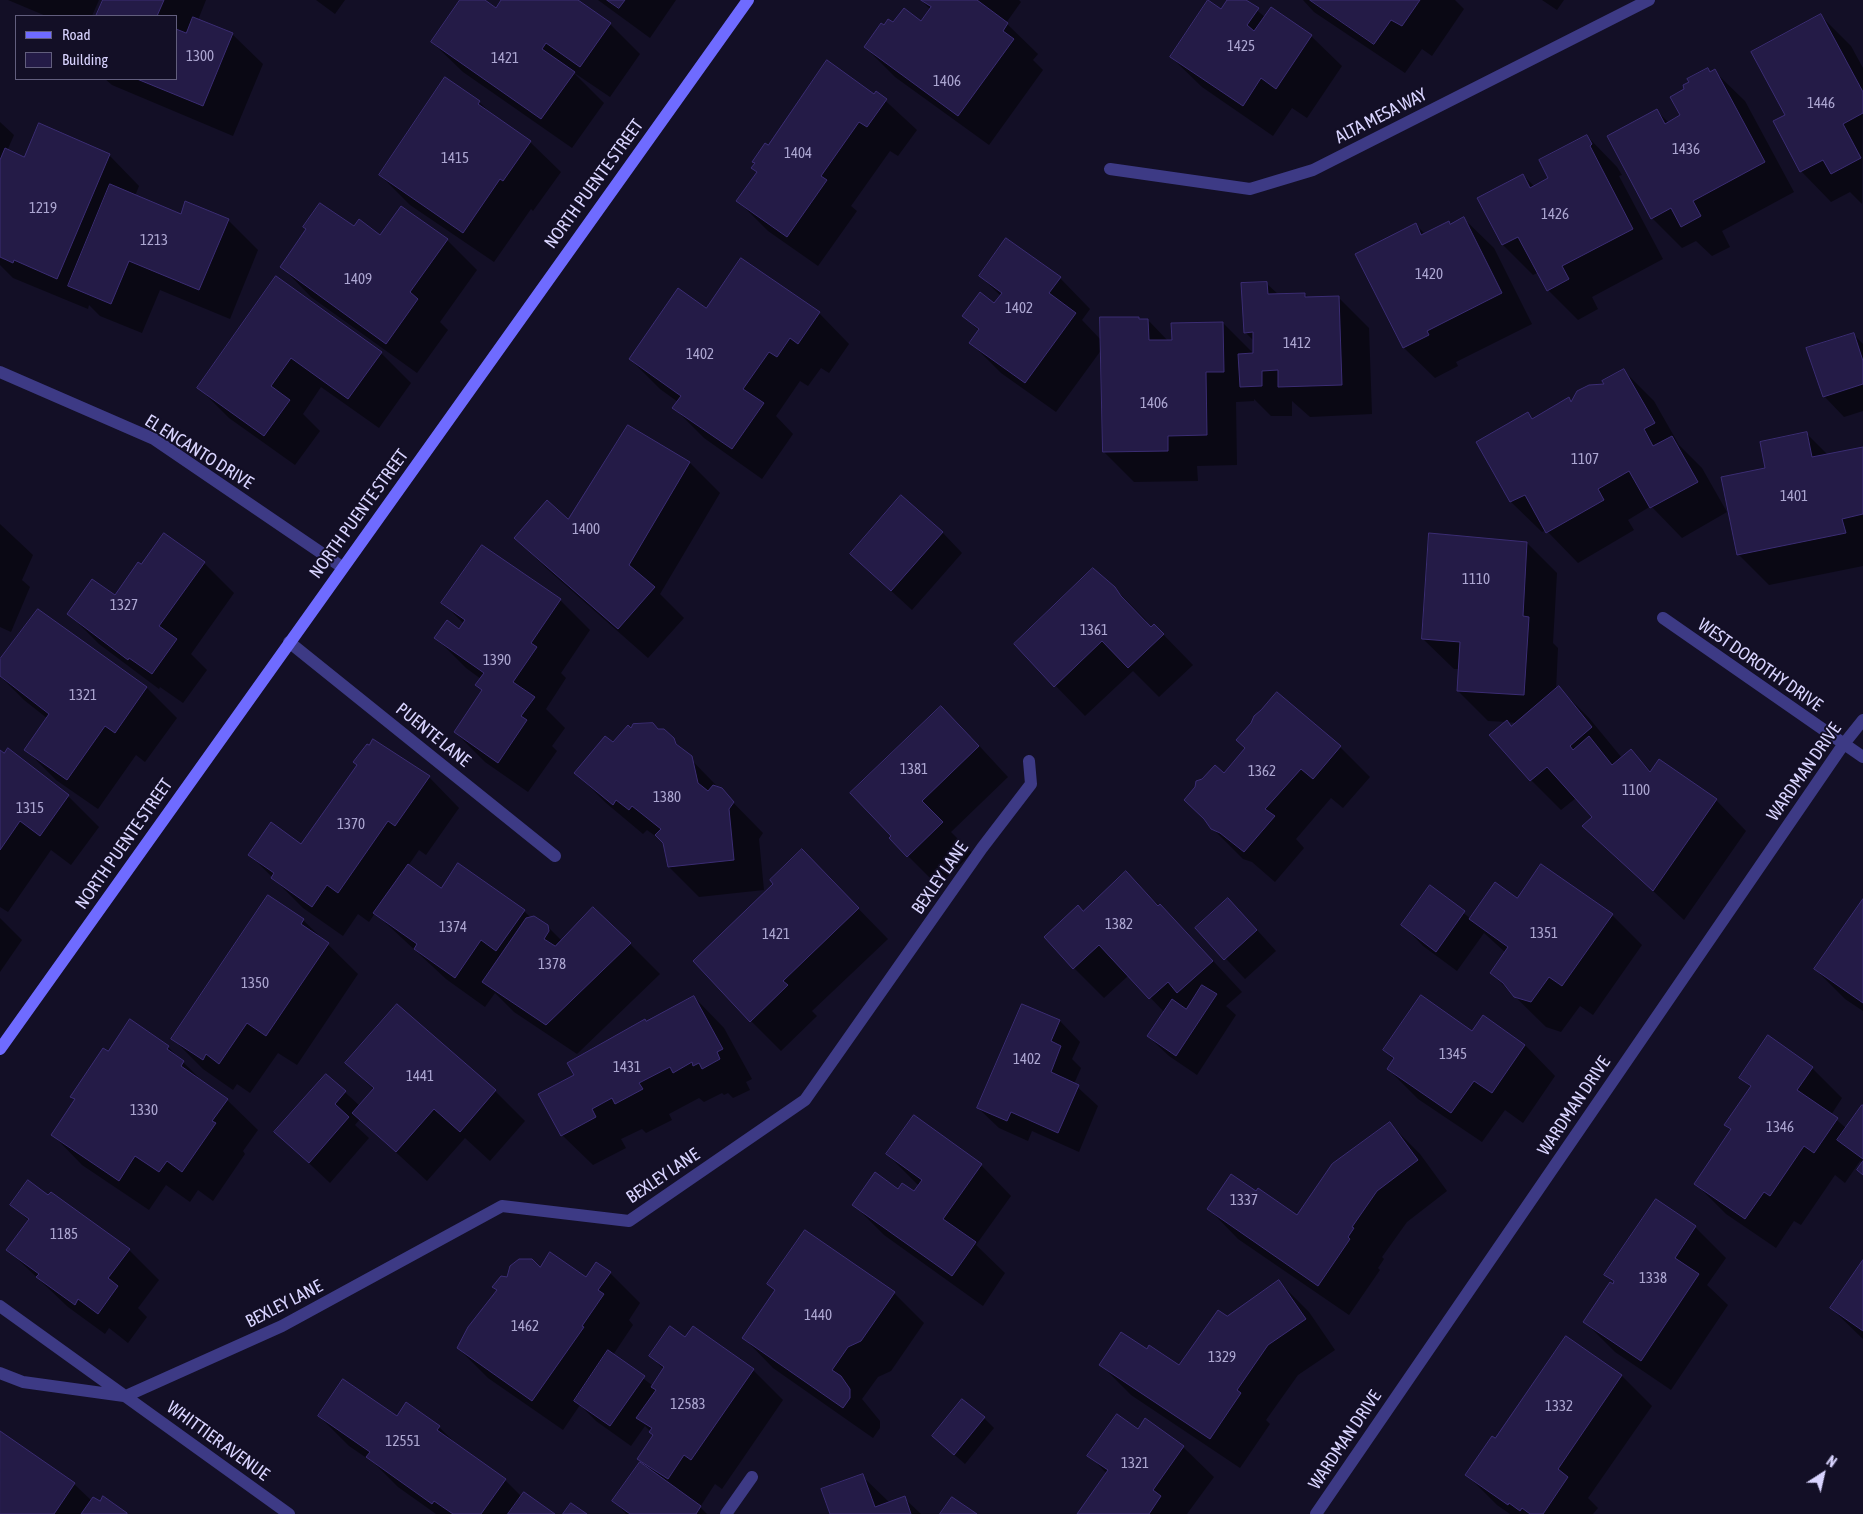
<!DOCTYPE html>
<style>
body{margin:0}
#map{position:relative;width:1863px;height:1514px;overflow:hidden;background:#130f26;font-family:"Asap Condensed",sans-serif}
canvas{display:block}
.legend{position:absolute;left:15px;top:15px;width:162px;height:65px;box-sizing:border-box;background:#130f26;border:1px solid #625e7d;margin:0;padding:6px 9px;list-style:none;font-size:15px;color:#d9d4ff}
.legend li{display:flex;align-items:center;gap:10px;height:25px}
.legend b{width:25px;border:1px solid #625e7d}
.north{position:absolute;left:1798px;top:1449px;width:50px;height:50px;-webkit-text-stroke:4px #130f26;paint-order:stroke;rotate:35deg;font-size:14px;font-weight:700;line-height:20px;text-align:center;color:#d9d4ff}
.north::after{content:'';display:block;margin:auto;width:18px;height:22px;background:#d9d4ff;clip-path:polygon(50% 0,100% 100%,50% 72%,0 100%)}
</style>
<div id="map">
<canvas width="1863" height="1514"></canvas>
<ul class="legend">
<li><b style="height:6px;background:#6f6bff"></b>Road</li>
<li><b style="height:14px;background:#241b47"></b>Building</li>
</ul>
<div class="north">N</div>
</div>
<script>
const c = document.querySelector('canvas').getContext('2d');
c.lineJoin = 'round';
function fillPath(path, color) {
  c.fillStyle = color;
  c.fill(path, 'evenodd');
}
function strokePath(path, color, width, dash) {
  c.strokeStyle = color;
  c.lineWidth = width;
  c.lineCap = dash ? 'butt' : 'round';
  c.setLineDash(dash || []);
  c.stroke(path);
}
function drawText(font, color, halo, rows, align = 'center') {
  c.font = font + ' "Asap Condensed",sans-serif';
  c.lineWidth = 4;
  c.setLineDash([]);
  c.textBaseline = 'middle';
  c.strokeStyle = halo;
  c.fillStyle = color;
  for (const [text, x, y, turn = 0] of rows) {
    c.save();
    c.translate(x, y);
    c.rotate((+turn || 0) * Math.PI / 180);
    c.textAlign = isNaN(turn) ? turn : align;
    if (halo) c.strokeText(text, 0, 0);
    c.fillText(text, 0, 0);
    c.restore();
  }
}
fillPath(new Path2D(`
 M8,0H99L92,16H46Z
 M104,0H206L198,20L232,34L263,64L233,136L112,85L105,79H176V16H97Z
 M316,0H345L335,14Z
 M462,0H483L496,9L503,0H575L610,24L640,54L610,97L573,72L604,103L572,148L463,72L432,42Z
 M598,0H676L650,38Z
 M921,0H1019L1021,2L1006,23L1038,54L1033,60L1043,70L989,145L895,77L865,47L885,27L921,22L931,10Z
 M1229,0H1244L1265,17L1271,9L1311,36L1342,66L1307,118L1292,108L1273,136L1202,87L1171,57L1221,11Z
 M1303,0H1455L1464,9L1432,56L1422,49L1405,73L1314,12Z
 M1542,0H1564L1557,10Z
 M1821,16L1851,46L1863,68L1862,204L1850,192L1831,202L1801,171L1786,115Z
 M1708,69L1711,73L1714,71L1745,101L1794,192L1722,231L1730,247L1712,256L1696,241L1682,248L1652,218L1657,111L1669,123L1682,116L1686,89Z
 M877,93L917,130L898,156L890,151L851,206L857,211L818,266L768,231L738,201L758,173L753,168L768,146Z
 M479,102L495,117L530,142L561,172L533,211L531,209L494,262L410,205L380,175Z
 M0,122L14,135L7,151L25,158L109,155L139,186L135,196L181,215L228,220L258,250L230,319L160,290L142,333L100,316L89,305L88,309L13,278L0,265Z
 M1587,136L1617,167L1622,175L1619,176L1663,259L1592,297L1598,309L1578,320L1548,290L1539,272L1533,275L1503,245L1479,199L1523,175L1535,187L1550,179Z
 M1463,218L1494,248L1532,324L1456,362L1458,366L1435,378L1404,348L1357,255L1416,225L1425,234L1449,222L1451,225Z
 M354,228L380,237L447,240L477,270L440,322L448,330L417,373L311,297L281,266Z
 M741,259L819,313L849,344L829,373L821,368L808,386L800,381L776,416L793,434L762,479L704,438L674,408L678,402L660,389L630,359L707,309Z
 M980,276L1060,278L1090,309L1082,320L1101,340L1138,318L1141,321L1148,320L1168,341L1223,323L1255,355L1254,341L1245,332L1266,283L1279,295L1305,294L1309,298L1338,297L1369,328L1372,414L1310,417L1292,401V416H1271L1254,399V401L1236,402L1237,465L1197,466L1198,481L1134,482L1104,452L1102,349L1056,412L1001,373L971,343L979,331L964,316L995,305L1001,296Z
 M276,278L381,353L411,383L379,428L321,387L303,414L320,431L295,465L229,418L199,388Z
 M1854,335L1863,344V411L1844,417L1824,396Z
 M1624,371L1654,401L1679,445L1702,468L1727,512L1682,538L1651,506L1628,520L1634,530L1578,563L1546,530L1542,532L1511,502L1478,442L1527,414L1533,420L1569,399L1572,402L1606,385Z
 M628,427L690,463L720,493L660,594L684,618L648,658L546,568L516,538L568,521Z
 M1807,434L1828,455L1863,448V566L1769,585L1739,555L1766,469Z
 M0,524L33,555L22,580L30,587L11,632L0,627Z
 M942,532L962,553L912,610L851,554Z
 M1527,543L1557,573L1553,643L1558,648L1556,690L1559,688L1589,718L1622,758L1631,751L1652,772L1659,761L1716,800L1746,831L1684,920L1584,826L1594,817L1576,798L1561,810L1531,780L1507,722L1488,721L1458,691L1459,669H1454L1423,639ZM1507,722L1516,723L1511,727Z
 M204,563L234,593L191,654L207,670L183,703L160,687L159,689L99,644L69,614L115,597L142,566Z
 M1114,588L1145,619L1151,629L1154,625L1193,665L1159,697L1133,671L1085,716L1015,644Z
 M560,600L590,630L561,673L566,678L546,709L565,728L552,746L557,751L528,792L485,762L455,732L483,691L481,679L466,668L436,638L459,630L464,624L443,603Z
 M38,611L147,688L177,718L145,762L136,755L98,809L56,780L26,750L48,719L24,700L0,676V661Z
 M1277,694L1340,747L1370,777L1343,808L1331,798L1296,839L1304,848L1275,882L1252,862L1243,859L1212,828L1224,774L1246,749Z
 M631,730L663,731L763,833L759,839L764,890L699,897L669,867L665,843L647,830L643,834L606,803L576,773Z
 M971,737L1008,777L951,832L972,853L938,886L890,838Z
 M374,741L429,777L459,808L426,855L419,850L408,866L441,889L524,911L531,918L547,926L562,941L630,944L660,974L577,1054L514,1012L495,993L485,1007L446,979L375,913L369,922L358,914L343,936L303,908L250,855L302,846Z
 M8,750L68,796L99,827L71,865L51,850L8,912L0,907V752L5,755Z
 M802,851L888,939L812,1011L817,1016L781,1051L751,1021L775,884Z
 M1126,873L1190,936L1242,992L1226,1006L1236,1015L1197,1075L1169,1056L1148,1036L1164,1012L1129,975L1104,998L1074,968L1083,912Z
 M1431,887L1471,919L1517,900L1612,915L1642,945L1593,1015L1580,1006L1561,1032L1546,1027L1491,973L1506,953L1484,933L1457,971L1423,946L1403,925Z
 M268,897L303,920L358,974L297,1065L278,1053L250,1093L237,1084L233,1090L203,1069L173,1039Z
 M1863,902V1011L1845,999L1815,969Z
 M0,918L22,940L0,972Z
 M1248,920L1276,951L1245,979L1197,928Z
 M694,997L724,1028L752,1079L746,1082L750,1090L733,1098L728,1093L724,1095L722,1093L704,1102L699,1098L669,1114L672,1120L646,1133L642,1129L621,1139L626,1148L593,1165L562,1135L576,1075L591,1049Z
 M1022,1005L1060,1021L1080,1042L1072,1059L1081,1068L1074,1084L1098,1106L1079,1152L1032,1131L1028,1141L999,1128L978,1108Z
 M397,1006L495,1091L525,1121L490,1161L465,1138L427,1181L360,1119L355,1125L369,1138L330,1183L276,1132L326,1075L360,1106L374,1090L347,1063Z
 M1525,1045L1555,1076L1523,1123L1505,1110L1482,1142L1418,1099L1388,1069L1394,1060L1384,1050Z
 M168,1047L206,1085L227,1100L258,1130L243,1151L245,1154L213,1201L198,1190L190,1202L166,1185L149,1210L82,1165L52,1134L76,1100L72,1096L108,1053Z
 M1812,1068L1842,1098L1831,1115L1847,1129L1863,1107V1175L1858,1170L1863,1163L1860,1161L1845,1183L1835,1175L1801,1225L1794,1221L1776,1248L1726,1214L1696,1184L1732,1130L1726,1125L1751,1088L1741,1077Z
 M1390,1124L1420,1154L1447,1191L1407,1222L1382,1257L1384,1259L1378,1268L1380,1270L1349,1315L1238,1239L1208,1208L1297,1217Z
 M887,1154L981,1165L1011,1196L976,1245L1005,1273L983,1306L884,1235L854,1205L898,1190L914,1193L919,1186Z
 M1656,1201L1695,1227L1726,1258L1707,1285L1728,1305L1671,1390L1615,1352L1585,1322L1614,1286L1615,1283L1606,1274Z
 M12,1205L129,1250L159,1280L138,1308L147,1317L128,1343L109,1328L105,1334L68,1307L8,1250L29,1221Z
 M1863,1262V1339L1831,1308Z
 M540,1269L586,1279L610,1273L640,1303L629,1320L633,1325L613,1355L653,1386L664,1370L651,1356L686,1339L753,1370L783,1400L722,1489L715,1484L700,1507L707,1514H626L614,1501L642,1462L654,1435L645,1426L631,1446L596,1421L580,1405L563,1430L488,1378L458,1348L508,1278Z
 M1279,1282L1309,1312L1335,1350L1298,1375L1266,1420L1270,1424L1240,1468L1131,1395L1100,1364L1147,1351L1180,1367L1227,1318Z
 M769,1284L894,1293L924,1323L891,1371L878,1377L862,1399L880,1421V1428L873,1438L773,1368L743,1337L776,1291Z
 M1566,1338L1622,1376L1652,1406L1588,1498L1598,1508L1593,1514H1510L1497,1505L1467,1475L1495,1440Z
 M319,1416L397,1418L439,1427L462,1450L505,1480L522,1497L553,1514H436L398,1487L374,1463L349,1446Z
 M984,1418L994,1428L965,1464L933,1436Z
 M1138,1430L1183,1447L1214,1477L1187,1514H1078L1107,1474L1089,1455Z
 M0,1433L74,1484L92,1501L126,1514H0Z
 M862,1476L890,1503L904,1498L921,1514H831Z`), '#0007');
const building = new Path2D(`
 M103,0H164L157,16H96Z
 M460,0H485L496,8L501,0H578L611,23L580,67L546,43L542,49L575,72L541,119L431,42Z
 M607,0H625L619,8Z
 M921,0H977L1008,23L1003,31L1014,39L958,116L864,47L881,23L884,25L888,19L893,22L904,8L921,21L931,7Z
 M1208,0L1221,9L1227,0H1246L1259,8L1247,25L1254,31L1271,7L1312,35L1276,89L1261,78L1243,106L1170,57Z
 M1310,0H1420L1402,26L1391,20L1374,44Z
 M1821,14L1863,92V113L1843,124L1861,158L1831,174L1823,160L1800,172L1773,121L1785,115L1751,52Z
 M193,17L233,33L203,106L137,79H176V29L186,33Z
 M827,60L874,94L876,91L887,99L867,127L859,122L821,176L827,180L787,237L736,201L757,172L751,168L755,163L752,162L765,143L768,145Z
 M1708,68L1710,72L1715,69L1765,162L1693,201L1701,216L1681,227L1671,208L1651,219L1607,136L1657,109L1665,124L1680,115L1670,97L1684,89L1683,85L1689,82L1687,79Z
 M445,77L480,101L478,104L531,141L503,181L500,179L463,233L379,175Z
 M39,123L110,154L57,279L14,260L13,263L0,257V160L5,148L24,157Z
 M1587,135L1592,144L1590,146L1633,229L1562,266L1569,279L1547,291L1518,237L1502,245L1477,198L1523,174L1530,188L1548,178L1539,160Z
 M110,184L181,214L185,201L229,219L199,290L129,261L111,304L68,286Z
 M320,203L354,226L359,219L380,235L401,206L448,239L410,292L418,299L386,344L280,267L306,229L303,227Z
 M1464,217L1502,293L1427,331L1429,335L1403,348L1355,254L1416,223L1421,235L1449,221L1450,224Z
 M1006,238L1061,277L1049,293L1076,313L1025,383L969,343L979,329L962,316L980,292L994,303L1002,293L979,276Z
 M741,258L820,312L798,344L790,338L777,357L769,352L743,389L764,403L732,449L672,408L681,396L629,359L678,288L706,308Z
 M276,276L382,352L348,399L291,358L271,386L290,400L264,436L197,388Z
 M1267,282L1268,294L1305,293V297L1339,296L1342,385L1278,387V370L1262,371V386L1240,387L1238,354L1253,353V332L1244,333L1241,283Z
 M1100,317H1139V319H1148L1149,340H1172L1171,323L1223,322L1224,372H1206L1207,435L1168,436V451L1103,452Z
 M1854,333L1863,361V384L1823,397L1806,348Z
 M1624,369L1655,423L1644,429L1653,446L1672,436L1698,482L1650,508L1629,471L1598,489L1604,500L1546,533L1525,495L1510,502L1476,442L1528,412L1532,419L1569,397L1571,402L1577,391L1589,385L1604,384L1602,381Z
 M628,425L690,462L629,565L655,587L618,629L514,538L547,500L568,519Z
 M1807,432L1812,457L1863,447V514L1842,519L1846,533L1737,555L1721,477L1765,468L1760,442Z
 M901,495L943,532L891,591L850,554Z
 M164,533L205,562L159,626L177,639L152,674L129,658L128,660L67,614L92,579L115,595L138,562L141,564Z
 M1429,533L1527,542L1523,616L1529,617L1524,695L1457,691L1460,642L1422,639Z
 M482,545L561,599L531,643L537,647L513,682L535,697L521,716L527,720L498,763L454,732L482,690L475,685L484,673L434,638L447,620L459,629L465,620L441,603Z
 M1093,568L1115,587L1121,596L1151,627L1154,624L1164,634L1128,668L1102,641L1054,687L1014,644Z
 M38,609L147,687L115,733L105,726L67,780L24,750L49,714L0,676V659Z
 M1559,686L1592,727L1570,746L1573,750L1589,736L1612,765L1631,749L1650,772L1659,759L1717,799L1653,891L1582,826L1592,817L1547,767L1530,781L1489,735L1507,720L1511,726Z
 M1277,692L1341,746L1313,779L1301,769L1265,809L1275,816L1244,852L1220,833L1211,829L1204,819L1184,800L1195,787L1196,781L1202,779L1215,765L1224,773L1245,748L1236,740L1251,723L1254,716L1261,710Z
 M941,706L979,746L922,801L943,822L907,857L889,838L891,836L850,793Z
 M653,723L658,729H664L674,738L676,744L692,756L698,783L708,791L713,785L722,788L734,802L729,809L734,860L668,867L663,843L655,835L661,829L632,806L629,810L616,800L613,805L574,773L605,736L613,742L628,725L631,728L633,724Z
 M373,739L430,776L395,826L388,821L338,893L327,885L312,907L271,878L274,873L248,855L271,822L301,844L357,765L353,762L367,744L369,745Z
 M8,748L69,795L40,836L20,821L0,850V750L4,753Z
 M802,849L859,908L783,981L788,985L750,1022L693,961L773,884L770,880Z
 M458,863L525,910L496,951L481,940L455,978L414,949L417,944L373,913L408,864L441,888Z
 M1541,864L1613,914L1562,986L1549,977L1531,1002L1514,997L1503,983L1490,973L1508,947L1469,919L1495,882L1517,898Z
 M1126,871L1158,906L1160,904L1213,961L1177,993L1168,982L1149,999L1099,945L1073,969L1044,937L1078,905L1083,911Z
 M1430,885L1465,911L1436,952L1401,925Z
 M268,895L304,919L301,924L329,943L266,1036L247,1023L219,1064L206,1054L203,1060L171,1039Z
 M1228,898L1257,930L1224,960L1195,928Z
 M1863,899V1003L1814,969Z
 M593,907L631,943L546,1025L482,982L526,918L534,916L548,925L549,931L544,939L555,946Z
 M1202,985L1217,994L1176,1056L1147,1036L1172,999L1186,1009Z
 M1421,995L1472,1031L1483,1015L1525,1045L1492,1093L1474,1081L1451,1113L1387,1069L1394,1058L1383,1050Z
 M694,996L723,1049L717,1052L720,1059L702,1069L699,1063L693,1066L692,1062L673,1073L670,1067L639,1083L643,1089L615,1104L612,1098L592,1109L596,1117L561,1136L538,1094L574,1075L567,1063L645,1019L646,1021Z
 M397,1004L496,1090L460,1132L434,1109L396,1152L352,1113L374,1088L345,1063Z
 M1022,1004L1060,1020L1051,1041L1061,1046L1051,1072L1079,1085L1058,1133L1011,1112L1007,1121L977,1108Z
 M130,1019L169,1046L167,1049L184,1061L181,1066L228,1099L212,1121L216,1123L182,1172L167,1161L159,1172L135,1156L119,1181L51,1135L75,1099L70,1097L103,1048L108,1051Z
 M1768,1035L1813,1067L1797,1090L1838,1118L1814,1153L1804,1146L1770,1196L1764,1192L1745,1219L1694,1184L1731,1129L1724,1125L1751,1086L1739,1078Z
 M326,1074L346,1091L335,1104L349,1117L309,1163L274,1132Z
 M1862,1105H1863V1159L1837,1140Z
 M914,1115L982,1164L943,1219L976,1242L952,1276L852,1205L875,1172L898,1189L902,1183L914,1191L922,1180L886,1154Z
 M1390,1122L1418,1160L1377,1191L1352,1227L1354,1228L1348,1237L1350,1239L1318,1286L1207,1209L1231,1174L1256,1191L1258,1188L1297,1215L1332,1164Z
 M1863,1161V1175L1857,1170Z
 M28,1180L48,1195L51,1192L130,1249L108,1278L118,1286L98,1314L78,1299L75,1305L36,1277L39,1274L6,1250L29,1219L10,1205Z
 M1656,1199L1696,1226L1675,1258L1699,1274L1641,1361L1583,1322L1610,1282L1613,1284L1614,1281L1604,1275Z
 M805,1230L895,1292L861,1341L848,1347L832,1370L841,1376L850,1389V1398L843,1408L742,1338L775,1290L767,1284Z
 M550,1252L586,1277L596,1262L611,1272L598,1290L604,1294L582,1326L584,1327L532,1401L457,1348L468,1327L497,1290L492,1287L501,1276L507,1277L510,1266L519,1259H532L540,1267Z
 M1863,1260V1331L1830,1308Z
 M1279,1280L1306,1319L1268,1345L1237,1390L1241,1393L1210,1439L1099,1365L1121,1332L1147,1349L1149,1345L1179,1365L1218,1310L1227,1316Z
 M670,1326L685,1337L693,1326L754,1369L691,1460L684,1455L668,1479L637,1459L653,1435L649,1432L652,1428L636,1418L656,1390L651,1387L664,1367L649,1356Z
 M1566,1336L1622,1375L1558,1469L1568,1477L1543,1514H1530L1522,1508L1520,1511L1509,1503L1508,1505L1465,1475L1492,1436L1495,1438Z
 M608,1350L645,1376L610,1426L574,1401Z
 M343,1379L397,1416L406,1402L440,1426L437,1430L506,1479L481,1514H453L434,1501L432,1504L366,1457L370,1452L318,1416Z
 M962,1399L985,1417L954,1455L932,1436Z
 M1117,1414L1138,1429L1145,1418L1184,1446L1153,1490L1161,1496L1149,1514H1077L1108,1470L1087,1456Z
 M0,1431L75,1483L54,1514H0Z
 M640,1462L701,1506L696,1514H630L612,1501Z
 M863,1474L875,1507L905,1496L911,1514H830L821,1489Z
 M524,1492L555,1514H508Z
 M103,1496L127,1513V1514H81L93,1497L100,1501Z
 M952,1497L977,1514H940Z
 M571,1503L587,1514H563Z`);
fillPath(building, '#241b47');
strokePath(building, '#3b2d73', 1);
strokePath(new Path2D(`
 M726,1514L752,1477`), '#3d3a85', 12);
strokePath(new Path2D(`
 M1110,169L1250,189L1313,170L1649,0
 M0,372L154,439L342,567
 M1663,618L1863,757
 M289,642L555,856
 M0,1306L289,1514
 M0,1373L23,1382L124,1396
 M126,1396L282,1326L502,1206L629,1221L805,1100L982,848L1031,784L1029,761
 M1316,1514L1843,745L1863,720`), '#3d3a85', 12);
strokePath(new Path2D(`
 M0,1049L748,0`), '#6f6bff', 12);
drawText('15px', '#aca6d1', null, [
 ["1425",1241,46],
 ["1300",200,56],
 ["1421",505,58],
 ["1406",947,81],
 ["1446",1821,103],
 ["1436",1686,149],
 ["1404",798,153],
 ["1415",455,158],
 ["1219",43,208],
 ["1426",1555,214],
 ["1213",154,240],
 ["1420",1429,274],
 ["1409",358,279],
 ["1402",1019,308],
 ["1412",1297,343],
 ["1402",700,354],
 ["1406",1154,403],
 ["1107",1585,459],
 ["1401",1794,496],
 ["1400",586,529],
 ["1110",1476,579],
 ["1327",124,605],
 ["1361",1094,630],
 ["1390",497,660],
 ["1321",83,695],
 ["1381",914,769],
 ["1362",1262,771],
 ["1100",1636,790],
 ["1380",667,797],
 ["1315",30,808],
 ["1370",351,824],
 ["1382",1119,924],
 ["1374",453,927],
 ["1351",1544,933],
 ["1421",776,934],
 ["1378",552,964],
 ["1350",255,983],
 ["1345",1453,1054],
 ["1402",1027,1059],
 ["1431",627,1067],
 ["1441",420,1076],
 ["1330",144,1110],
 ["1346",1780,1127],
 ["1337",1244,1200],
 ["1185",64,1234],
 ["1338",1653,1278],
 ["1440",818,1315],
 ["1462",525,1326],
 ["1329",1222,1357],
 ["12583",688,1404],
 ["1332",1559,1406],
 ["12551",403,1441],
 ["1321",1135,1463]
]);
drawText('18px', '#d9d4ff', '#130f26', [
 ["ALTA MESA WAY",1381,116,-27],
 ["NORTH PUENTE STREET",594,184,-54],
 ["EL ENCANTO DRIVE",199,452,32],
 ["NORTH PUENTE STREET",359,514,-54],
 ["WEST DOROTHY DRIVE",1760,665,35],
 ["PUENTE LANE",433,735,39],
 ["WARDMAN DRIVE",1804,772,-55],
 ["NORTH PUENTE STREET",124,844,-55],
 ["BEXLEY LANE",940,878,-55],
 ["WARDMAN DRIVE",1574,1106,-56],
 ["BEXLEY LANE",663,1176,-34],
 ["BEXLEY LANE",284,1304,-27],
 ["WARDMAN DRIVE",1345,1440,-56],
 ["WHITTIER AVENUE",218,1441,36]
]);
</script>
